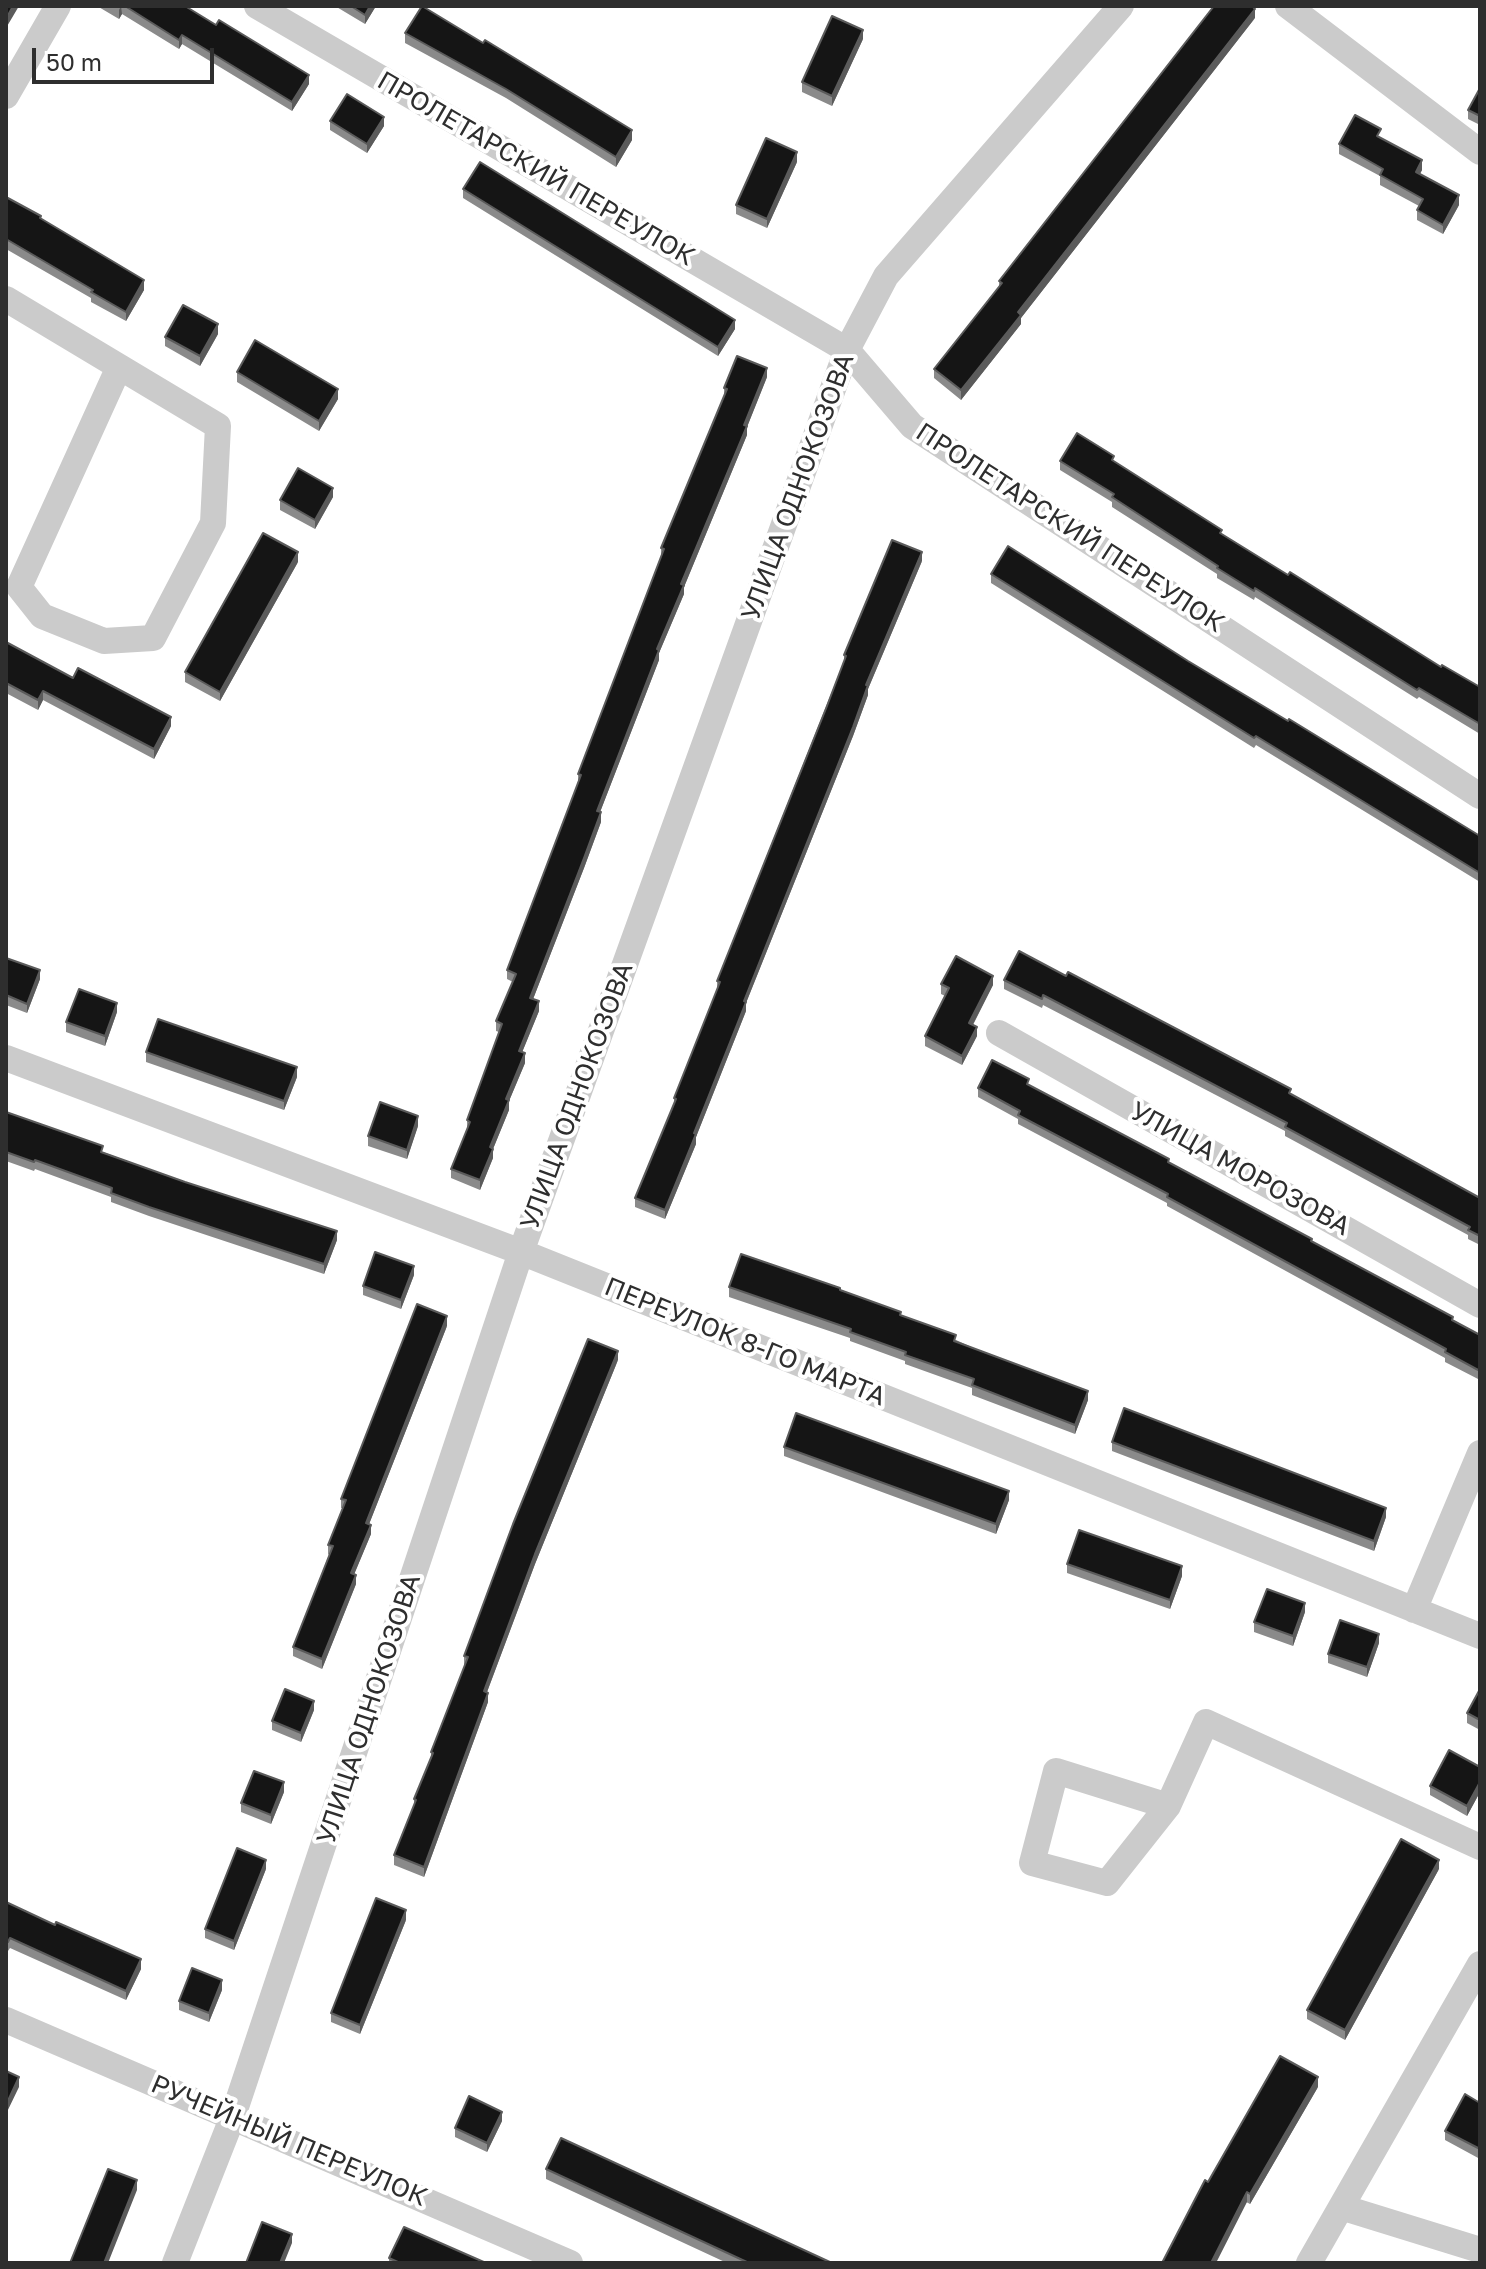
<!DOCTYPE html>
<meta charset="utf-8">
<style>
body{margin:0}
#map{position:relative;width:1486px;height:2269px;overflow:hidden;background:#fff;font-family:"Golos Text",sans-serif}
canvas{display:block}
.frame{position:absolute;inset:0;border:8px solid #2e2e2e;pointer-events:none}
.scale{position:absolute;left:32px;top:48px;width:182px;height:36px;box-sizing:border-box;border:4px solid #2e2e2e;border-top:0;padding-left:10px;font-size:24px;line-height:28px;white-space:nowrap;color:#2e2e2e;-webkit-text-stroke:6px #fff;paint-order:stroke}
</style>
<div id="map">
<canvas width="1486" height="2269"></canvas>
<div class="frame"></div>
<div class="scale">50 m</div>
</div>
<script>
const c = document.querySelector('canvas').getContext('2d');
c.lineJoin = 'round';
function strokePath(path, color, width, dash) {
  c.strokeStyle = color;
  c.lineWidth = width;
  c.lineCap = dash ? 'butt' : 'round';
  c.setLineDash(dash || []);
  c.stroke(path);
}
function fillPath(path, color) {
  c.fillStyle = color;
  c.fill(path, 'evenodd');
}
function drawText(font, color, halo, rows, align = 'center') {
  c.font = font + ' "Golos Text",sans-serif';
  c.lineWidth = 8;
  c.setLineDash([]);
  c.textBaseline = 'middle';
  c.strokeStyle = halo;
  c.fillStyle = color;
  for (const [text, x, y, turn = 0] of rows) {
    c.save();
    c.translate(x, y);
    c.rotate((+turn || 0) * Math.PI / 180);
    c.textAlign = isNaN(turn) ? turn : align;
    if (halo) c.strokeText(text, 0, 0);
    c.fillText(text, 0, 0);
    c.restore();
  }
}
strokePath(new Path2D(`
 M257,6L847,350L912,426L1480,796
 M1288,6L1480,152
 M6,96L58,6
 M6,299L218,426L213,523L153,638L104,641L42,616L19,587L119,367
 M999,1033L1480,1305
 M6,1058L521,1252L1480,1636
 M1414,1610L1480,1453
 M1168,1806L1056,1771L1032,1863L1107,1883L1168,1806L1206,1722L1480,1847
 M6,2020L570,2263
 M1341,2207L1480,2250
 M175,2263L233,2116L521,1252L847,350L886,276L1121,6
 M1309,2263L1480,1964`), '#cbcbcb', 26);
fillPath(new Path2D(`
 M97,6H185L309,84L292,111L182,44L179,49L122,14L119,19Z
 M335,6H376L365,24Z
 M1255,18L1021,318V324L961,400L934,378V369L999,287V281Z
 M405,33L632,140L616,167L506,98L405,43Z
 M863,39L832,106L802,92V82Z
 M1480,88V125L1468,119V110Z
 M330,121L384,126L367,153L330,130Z
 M1381,138L1422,170L1420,174L1459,205L1443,234L1417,220V210L1419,206L1380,185V176L1339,154V144Z
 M797,162L767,228L736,214V205Z
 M463,189L735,329L718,356L463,198Z
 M6,197L41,219L144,290L126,321L91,302V298L6,249Z
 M218,334L200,366L165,346V337Z
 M237,372L338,399L319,431L237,382Z
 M767,377L747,427V435L684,587V594L659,653V660L600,812L601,822L584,868L533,999L539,1011L522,1052L525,1063L509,1101V1110L493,1149V1158L480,1190L451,1178V1169L467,1129V1120L499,1032L496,1031V1021L513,982L507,979V970L578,783V774L661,556V548L724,396V388Z
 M1060,461H1114L1222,534L1288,575L1441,667L1480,687V734L1419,697L1417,699L1255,597L1254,600L1217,578V574L1112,507V502L1060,470Z
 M333,497L315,529L280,510V500Z
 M922,561L868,689V695L853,736L746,1003V1011L696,1137V1144L665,1219L635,1207V1198L674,1104V1098L717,989V981L844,661V655Z
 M298,562L220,701L185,682V672Z
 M991,574L1188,661L1480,836V882L1256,745L1254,748L991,583Z
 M6,642L73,678L171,726L154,759L43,700L38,710L6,693Z
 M6,958L40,979L27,1013L6,1005Z
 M1004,980L1291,1095L1480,1198V1245L1468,1239V1235L1285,1136V1131L1043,1005L1042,1008L1004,989Z
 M941,984L993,985L973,1025L977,1036L962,1065L925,1046V1036L945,996L941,994Z
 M117,1012L105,1046L66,1032V1022Z
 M146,1052L297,1077L284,1110L146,1062Z
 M1029,1085L1480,1335V1380L1445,1362V1358L1167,1206V1203L1018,1124V1119L978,1097V1088Z
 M6,1112L103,1152L337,1240L324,1274L149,1216L111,1202V1197L35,1169L34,1171L6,1161Z
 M418,1126L407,1159L368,1146V1136Z
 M414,1275L401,1309L363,1295V1286Z
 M729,1287L840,1290L901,1315L1088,1400L1075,1434L972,1395V1388L905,1364V1361L850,1341V1338L729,1297Z
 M447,1326L369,1524L371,1534L354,1574L356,1584L322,1669L293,1656V1647L329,1555L328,1554V1545L343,1508H341V1499Z
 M618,1360L535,1564L487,1692L488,1702L424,1877L394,1865V1855L414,1806V1799L431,1758V1752L465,1666L464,1665V1656Z
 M1112,1442L1386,1517L1374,1551L1112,1451Z
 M784,1447L1009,1500L996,1534L784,1456Z
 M1067,1564L1182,1576L1170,1609L1067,1573Z
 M1305,1612L1293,1646L1254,1632V1622Z
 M1379,1643L1367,1677L1328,1663V1654Z
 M1480,1689V1730L1467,1723V1713Z
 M314,1710L301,1742L272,1730V1721Z
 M1480,1767V1792L1467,1816L1430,1795V1786Z
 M284,1792L271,1824L241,1812V1803Z
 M266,1869L234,1950L205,1938V1929Z
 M1439,1869L1345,2040L1307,2019V2010Z
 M6,1902L141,1969L126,2000L10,1948L8,1951L6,1950Z
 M406,1920L360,2034L331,2022V2013Z
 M222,1990L209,2022L179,2010V2001Z
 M1318,2087L1250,2204L1208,2182Z
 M1480,2103V2159L1445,2140V2131Z
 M502,2121L487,2152L455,2137V2128Z
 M546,2169L832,2263H727L546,2179Z
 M389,2258L486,2263H389Z`), '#8a8a8a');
fillPath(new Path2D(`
 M13,6H19L6,28V19Z
 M121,6L122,14L119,19V10Z
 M370,6H376L365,24V15Z
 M1255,9V18L1021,318V324L961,400V390L1018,312Z
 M863,30V39L832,106V96Z
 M182,35V44L179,49V40Z
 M309,75V84L292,111V102Z
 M384,117V126L367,153V144Z
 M632,130V140L616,167V157Z
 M797,152V162L767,228V219Z
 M1422,160V170L1416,181V172Z
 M1459,195V205L1443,234V225Z
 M144,280V290L126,321V312Z
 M735,320V329L718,356V347Z
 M218,324V334L200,366V356Z
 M767,368V377L747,427V435L684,587V594L659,653V660L597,820V811L681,584Z
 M338,389V399L319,431V421Z
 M333,488V497L315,529V520Z
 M298,552V562L220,701V692Z
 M922,552V561L868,689V695L853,736L746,1003V1011L696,1137V1144L665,1219V1210L744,1001L866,685Z
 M43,691V700L38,710V700Z
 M171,717V726L154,759V749Z
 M601,812V822L584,868L530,1007V998Z
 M40,970V979L27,1013V1004Z
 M993,976V985L969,1032V1023Z
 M539,1001V1011L519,1060V1051Z
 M117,1003V1012L105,1046V1036Z
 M977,1027V1036L962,1065V1056Z
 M525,1053V1063L509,1101V1110L493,1149V1158L480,1190V1180L490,1147L506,1099Z
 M297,1067V1077L284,1110V1101Z
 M418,1116V1126L407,1159V1150Z
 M337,1231V1240L324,1274V1264Z
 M414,1266V1275L401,1309V1300Z
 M447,1316V1326L366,1532V1523Z
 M618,1351V1360L535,1564L484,1700V1691L535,1554Z
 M1088,1391V1400L1075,1434V1425Z
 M1009,1491V1500L996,1534V1524Z
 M1386,1508V1517L1374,1551V1541Z
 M371,1525V1534L351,1582V1573Z
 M1182,1566V1576L1170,1609V1600Z
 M356,1575V1584L322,1669V1659Z
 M1305,1603V1612L1293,1646V1636Z
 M1379,1634V1643L1367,1677V1667Z
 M488,1693V1702L424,1877V1867Z
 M314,1701V1710L301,1742V1733Z
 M284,1782V1792L271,1824V1815Z
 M1480,1782V1792L1467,1816V1806Z
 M266,1860V1869L234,1950V1941Z
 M1439,1860V1869L1345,2040V2030Z
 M406,1910V1920L360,2034V2025Z
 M141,1959V1969L126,2000V1991Z
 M222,1980V1990L209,2022V2013Z
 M19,2077V2087L6,2114V2105Z
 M1318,2077V2087L1250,2204V2194Z
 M502,2112V2121L487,2152V2143Z
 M137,2180V2190L108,2263H104Z
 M1247,2192V2202L1216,2263H1211Z
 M292,2234V2243L284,2263H280Z`), '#5b5b5b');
const building = new Path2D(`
 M6,6H13L6,19Z
 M125,6H185L216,25L219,20L309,75L292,102L182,35L179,40Z
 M351,6H370L365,15Z
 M422,6L483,43L485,40L632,130L616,157L506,89L405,33Z
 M1214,6H1252L1255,9L1018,312L1021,315L961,390L934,369L1002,283L999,281Z
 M832,16L863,30L832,96L802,82Z
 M1480,88V116L1468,110Z
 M347,94L384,117L367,144L330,121Z
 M1355,115L1381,129L1377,136L1422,160L1416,172L1459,195L1443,225L1417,210L1423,199L1380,175L1383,169L1339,144Z
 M766,138L797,152L767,219L736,205Z
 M480,162L735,320L718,347L463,189Z
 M6,197L41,216L40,218L144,280L126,312L91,292L93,290L6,239Z
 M183,305L218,324L200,356L165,337Z
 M255,340L338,389L319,421L237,372Z
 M737,356L767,368L744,425L747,426L681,584L684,585L657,649L659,650L597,811L601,812L584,858L530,998L539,1001L519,1051L525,1053L506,1099L509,1100L490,1147L493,1149L480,1180L451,1169L470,1122L467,1120L502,1024L496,1021L516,974L507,970L581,775L578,774L664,549L661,548L727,389L724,388Z
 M1077,433L1114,456L1112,460L1222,530L1220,533L1288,575L1290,572L1441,667L1442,665L1480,687V724L1419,688L1417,690L1255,588L1254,591L1217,568L1218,566L1112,497L1114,494L1060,461Z
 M298,468L333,488L315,520L280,500Z
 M263,533L298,552L220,692L185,672Z
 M892,540L922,552L866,685H868L853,727L744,1001L746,1002L694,1133L696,1134L665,1210L635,1198L676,1099L674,1098L720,982L717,981L827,706L846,656L844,655Z
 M1008,546L1188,661L1288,721L1289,719L1480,836V873L1256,736L1254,738L991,574Z
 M6,642L73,678L78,668L171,717L154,749L43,691L38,700L6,683Z
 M1019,951L1066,976L1068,972L1291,1089L1289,1093L1480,1198V1236L1468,1230L1470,1227L1285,1127L1287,1123L1043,995L1042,999L1004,980Z
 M956,956L993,976L969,1023L977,1027L962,1056L925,1036L949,988L941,984Z
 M6,958L40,970L27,1004L6,995Z
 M79,989L117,1003L105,1036L66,1022Z
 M158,1019L297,1067L284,1101L146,1052Z
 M992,1060L1029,1079L1027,1084L1169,1159L1168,1162L1312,1239L1311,1241L1453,1317L1452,1320L1480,1335V1371L1445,1352L1446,1349L1167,1197L1168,1194L1018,1115L1020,1111L978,1088Z
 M380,1102L418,1116L407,1150L368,1136Z
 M6,1112L103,1146L101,1152L185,1182L337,1231L324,1264L149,1207L111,1193L112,1188L35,1160L34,1162L6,1152Z
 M375,1252L414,1266L401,1300L363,1286Z
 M741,1254L840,1288V1290L901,1312L900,1315L956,1335L954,1341L1088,1391L1075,1425L972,1385L974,1379L905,1355L906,1352L850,1332L851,1329L729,1287Z
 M417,1304L447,1316L366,1523L371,1525L351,1573L356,1575L322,1659L293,1647L333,1546L328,1545L346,1500L341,1499Z
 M588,1339L618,1351L535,1554L484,1691L488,1693L424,1867L394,1855L416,1800L414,1799L433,1753L431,1752L468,1657L464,1656L513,1524Z
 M1124,1408L1386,1508L1374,1541L1112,1442Z
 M796,1413L1009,1491L996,1524L784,1447Z
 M1079,1530L1182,1566L1170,1600L1067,1564Z
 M1267,1589L1305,1603L1293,1636L1254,1622Z
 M1340,1620L1379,1634L1367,1667L1328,1654Z
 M285,1689L314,1701L301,1733L272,1721Z
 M1480,1689V1720L1467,1713Z
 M1449,1750L1480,1767V1782L1467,1806L1430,1786Z
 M254,1771L284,1782L271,1815L241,1803Z
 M1401,1839L1439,1860L1345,2030L1307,2010Z
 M237,1848L266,1860L234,1941L205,1929Z
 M376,1898L406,1910L360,2025L331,2013Z
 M6,1902L55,1925L56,1922L141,1959L126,1991L10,1938L8,1942L6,1941Z
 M192,1968L222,1980L209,2013L179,2001Z
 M1280,2056L1318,2077L1250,2194L1247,2192L1211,2263H1162L1205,2180L1208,2182Z
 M6,2071L19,2077L6,2105Z
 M1465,2094L1480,2103V2149L1445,2131Z
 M469,2096L502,2112L487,2143L455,2128Z
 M561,2138L832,2263H749L546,2169Z
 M108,2169L137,2180L104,2263H70Z
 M262,2222L292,2234L280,2263H246Z
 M404,2227L486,2263H400L389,2258Z`);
fillPath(building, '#151515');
strokePath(building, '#5b5b5b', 2);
drawText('26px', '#2e2e2e', '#fff', [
 ["ПРОЛЕТАРСКИЙ ПЕРЕУЛОК",536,169,30],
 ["УЛИЦА ОДНОКОЗОВА",798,487,-70],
 ["ПРОЛЕТАРСКИЙ ПЕРЕУЛОК",1070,528,33],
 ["УЛИЦА ОДНОКОЗОВА",577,1096,-70],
 ["УЛИЦА МОРОЗОВА",1240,1169,29],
 ["ПЕРЕУЛОК 8-ГО МАРТА",745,1342,22],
 ["УЛИЦА ОДНОКОЗОВА",369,1709,-72],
 ["РУЧЕЙНЫЙ ПЕРЕУЛОК",289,2141,23]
]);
</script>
